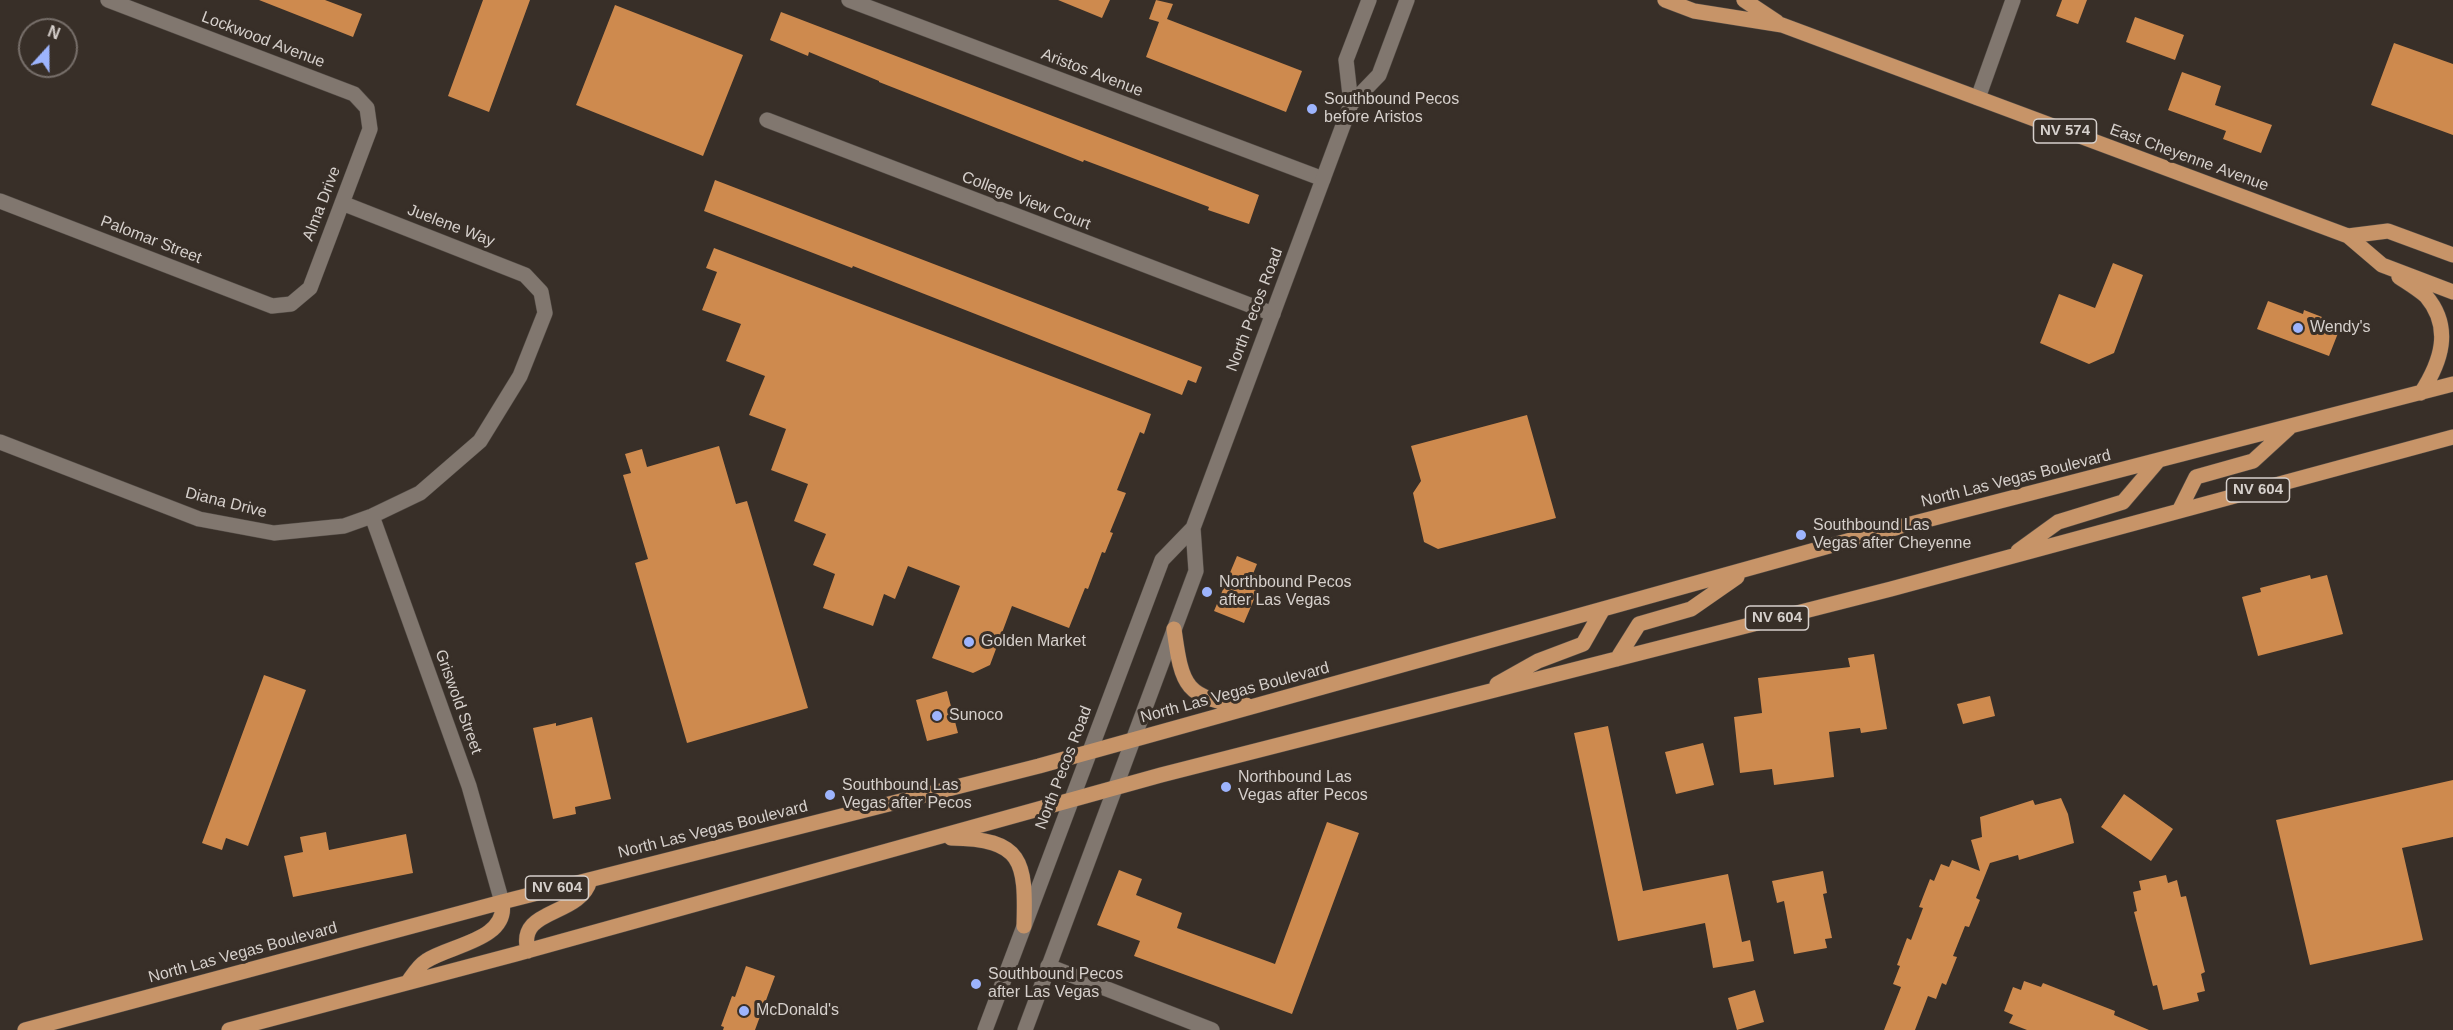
<!DOCTYPE html>
<style>
body{margin:0}
#map{position:relative;width:2453px;height:1030px;overflow:hidden;background:#382f28;font-family:Helvetica,sans-serif}
canvas{display:block}
.north{position:absolute;left:18px;top:18px;width:60px;height:60px;box-sizing:border-box;background:#382f28;border:2px solid #776f6a;border-radius:50%;rotate:21deg;font-size:16px;font-weight:700;line-height:24px;text-align:center;color:#d6d0cc}
.north::after{content:'';display:block;margin:auto;width:21px;height:27px;background:#9db4fd;clip-path:polygon(50% 0,100% 100%,50% 72%,0 100%)}
</style>
<div id="map">
<canvas width="2453" height="1030"></canvas>
<div class="north">N</div>
</div>
<script>
const c = document.querySelector('canvas').getContext('2d');
c.lineJoin = 'round';
function fillPath(path, color) {
  c.fillStyle = color;
  c.fill(path, 'evenodd');
}
function strokePath(path, color, width, dash) {
  c.strokeStyle = color;
  c.lineWidth = width;
  c.lineCap = dash ? 'butt' : 'round';
  c.setLineDash(dash || []);
  c.stroke(path);
}
function drawText(font, color, halo, rows, align = 'center') {
  c.font = font + ' Helvetica,sans-serif';
  c.lineWidth = 6;
  c.setLineDash([]);
  c.textBaseline = 'middle';
  c.strokeStyle = halo;
  c.fillStyle = color;
  for (const [text, x, y, turn = 0] of rows) {
    c.save();
    c.translate(x, y);
    c.rotate((+turn || 0) * Math.PI / 180);
    c.textAlign = isNaN(turn) ? turn : align;
    if (halo) c.strokeText(text, 0, 0);
    c.fillText(text, 0, 0);
    c.restore();
  }
}
fillPath(new Path2D(`
 M259,0H325L362,14L353,37Z
 M483,0H530L489,112L448,96Z
 M1058,0H1110L1102,18Z
 M1156,0L1173,4L1167,19L1302,71L1286,112L1146,57L1159,22L1149,19Z
 M2062,0H2087L2078,24L2056,16Z
 M615,5L743,55L703,156L576,105Z
 M781,12L1259,195L1249,224L1208,210L1209,207L1084,160L1083,162L879,82V81L809,52L808,56L770,40Z
 M2135,17L2184,35L2175,60L2126,42Z
 M2394,43L2453,64V135L2371,105Z
 M2182,72L2221,86L2215,105L2272,125L2261,153L2223,139L2226,131L2168,110Z
 M715,180L1202,367L1196,383L1188,380L1182,395L853,266L852,268L704,211Z
 M714,248L1151,414L1144,434L1140,432L1117,490L1126,493L1110,532L1113,533L1105,553L1102,552L1088,589L1085,588L1069,628L1012,606L990,665L973,673L932,658L960,586L908,566L895,599L884,594L873,626L823,608L835,574L813,565L826,534L794,521L808,484L771,470L786,429L749,415L765,376L726,361L741,324L702,310L717,272L706,268Z
 M2113,263L2143,275L2114,353L2089,364L2040,343L2059,294L2095,308Z
 M2268,301L2303,314L2304,310L2322,317L2321,320L2340,328L2329,356L2257,329Z
 M1527,415L1556,518L1438,549L1424,542L1413,493L1421,481L1411,446Z
 M719,446L736,504L747,501L808,708L687,743L635,563L648,559L623,475L631,473L625,454L642,449L647,467Z
 M1237,556L1257,564L1253,574L1263,578L1244,623L1214,611Z
 M2310,575L2311,579L2327,575L2343,634L2258,656L2242,597L2261,592L2260,588Z
 M1874,654L1887,729L1861,733L1860,728L1829,732L1834,777L1774,785L1772,769L1740,773L1734,717L1762,713L1758,678L1850,667L1848,658Z
 M264,675L306,690L248,846L226,838L222,850L202,843Z
 M947,691L958,733L927,741L916,700Z
 M1990,696L1995,716L1963,724L1957,704Z
 M592,717L611,799L575,807L576,814L553,819L533,728L556,723V726Z
 M1608,726L1643,891L1728,874L1742,942L1750,940L1754,961L1713,968L1705,923L1618,941L1574,733Z
 M1703,743L1714,785L1676,794L1665,752Z
 M2453,780V837L2402,848L2423,940L2310,965L2276,820Z
 M2124,794L2173,829L2151,861L2101,827Z
 M2061,798L2068,814L2074,843L2019,860L2018,855L1990,863L1976,898L1980,900L1969,927L1965,926L1953,956L1957,957L1946,985L1942,983L1936,999L1928,996L1915,1030H1884L1901,987L1893,984L1900,966L1897,965L1907,938L1911,940L1923,908L1919,907L1930,879L1934,881L1941,864L1949,867L1952,860L1980,871L1971,840L1982,837L1980,817L2033,800L2035,805Z
 M1327,822L1359,833L1292,1014L1134,956L1140,941L1097,925L1119,870L1142,879L1136,895L1182,913L1177,928L1275,964Z
 M326,832L329,850L406,834L413,873L293,897L284,856L303,852L300,837Z
 M1823,871L1827,893L1823,894L1832,938L1825,939L1827,948L1794,954L1784,901L1777,903L1772,881Z
 M2166,875L2168,883L2177,880L2181,897L2186,896L2205,972L2201,974L2205,991L2197,993L2199,1001L2163,1010L2157,985L2153,986L2146,959L2134,912L2137,911L2133,892L2141,890L2139,881Z
 M746,966L775,976L755,1030H723L724,1027L721,1026L732,996L735,997Z
 M2024,981L2041,987L2043,983L2115,1011L2114,1015L2149,1030H2027L2009,1023L2013,1015L2004,1011L2013,987L2021,990Z
 M1755,990L1764,1022L1737,1030L1728,998Z`), '#ce8a4e');
const street = new Path2D(`
 M849,0L1323,179
 M1978,98L2013,0
 M767,120L1273,314
 M0,201L272,306L291,304L310,288L370,129L367,108L354,94L108,0
 M0,442L199,519L274,533L344,526L372,516L420,493L480,441L520,376L545,313L541,292L525,275L342,203
 M372,516L469,786L502,902
 M1048,966L1212,1030`);
const secondary = new Path2D(`
 M1351,104L1346,60L1369,0
 M985,1030L1162,560L1193,528L1351,104L1379,75L1407,0
 M1025,1030L1196,571L1193,528`);
const primary = new Path2D(`
 M1665,0L1694,11L1782,25L2348,236L2382,265L2453,292
 M1744,0L1777,22
 M2348,236L2388,231L2453,255
 M2399,277C2408,283 2418,289 2426,296C2453,328 2441,362 2421,393
 M2179,511L2196,477L2253,461L2289,428
 M2018,551L2058,522L2123,502L2158,461
 M1174,629C1182,687 1185,699 1246,705
 M1617,659L1639,624L1691,609L1737,577
 M1497,684L1538,661L1583,644L1603,609
 M951,838C1023,839 1026,861 1024,926
 M528,951C516,907 580,918 590,880
 M408,982C413,975 418,966 426,961C450,945 509,940 502,902
 M25,1030L502,902L1039,766L1876,533L2453,384
 M229,1030L516,954L1161,775L1891,589L2453,437`);
strokePath(street, '#524b45', 16);
strokePath(secondary, '#524b45', 16);
strokePath(primary, '#524b45', 16);
strokePath(street, '#81776f', 15);
strokePath(secondary, '#81776f', 15);
strokePath(primary, '#c79468', 15);
for (const [x, y, r, color] of [
 [1312,109,6,"#9db4fd"],
 [2298,328,6,"#9db4fd"],
 [1801,535,6,"#9db4fd"],
 [1207,592,6,"#9db4fd"],
 [969,642,6,"#9db4fd"],
 [937,716,6,"#9db4fd"],
 [1226,787,6,"#9db4fd"],
 [830,795,6,"#9db4fd"],
 [976,984,6,"#9db4fd"],
 [744,1011,6,"#9db4fd"]
]) {
  const dot = new Path2D();
  dot.arc(x, y, r, 0, 2 * Math.PI);
  c.fillStyle = color;
  c.fill(dot);
  strokePath(dot, '#382f28', 2);
}
for (const [x, y, w] of [
 [2065,131,63],
 [2258,490,63],
 [1777,618,63],
 [557,888,63]
]) {
  const box = new Path2D();
  box.roundRect(x - w / 2, y - 12, w, 24, 4.5);
  c.fillStyle = '#382f28';
  c.fill(box);
  strokePath(box, '#d6d0cc', 1.5);
}
drawText('bold 15px', '#d6d0cc', null, [
 ["NV 574",2065,131],
 ["NV 604",2258,490],
 ["NV 604",1777,618],
 ["NV 604",557,888]
]);
drawText('16px', '#d6d0cc', '#382f28', [
 ["Lockwood Avenue",263,40,21],
 ["Aristos Avenue",1092,73,21],
 ["East Cheyenne Avenue",2189,158,20],
 ["College View Court",1026,201,21],
 ["Alma Drive",322,204,-69],
 ["Juelene Way",451,226,21],
 ["Palomar Street",151,240,21],
 ["North Pecos Road",1255,310,-69],
 ["North Las Vegas Boulevard",2016,479,-14],
 ["Diana Drive",226,503,14],
 ["North Las Vegas Boulevard",1235,693,-15],
 ["Griswold Street",458,702,70],
 ["North Pecos Road",1064,768,-69],
 ["North Las Vegas Boulevard",713,830,-14],
 ["North Las Vegas Boulevard",243,953,-15]
]);
drawText('16px', '#d6d0cc', '#382f28', [
 ["Southbound Pecos",1324,100],
 ["before Aristos",1324,118],
 ["Wendy's",2310,328],
 ["Southbound Las",1813,526],
 ["Vegas after Cheyenne",1813,544],
 ["Northbound Pecos",1219,583],
 ["after Las Vegas",1219,601],
 ["Golden Market",981,642],
 ["Sunoco",949,716],
 ["Northbound Las",1238,778],
 ["Vegas after Pecos",1238,796],
 ["Southbound Las",842,786],
 ["Vegas after Pecos",842,804],
 ["Southbound Pecos",988,975],
 ["after Las Vegas",988,993],
 ["McDonald's",756,1011]
], 'left');
</script>
